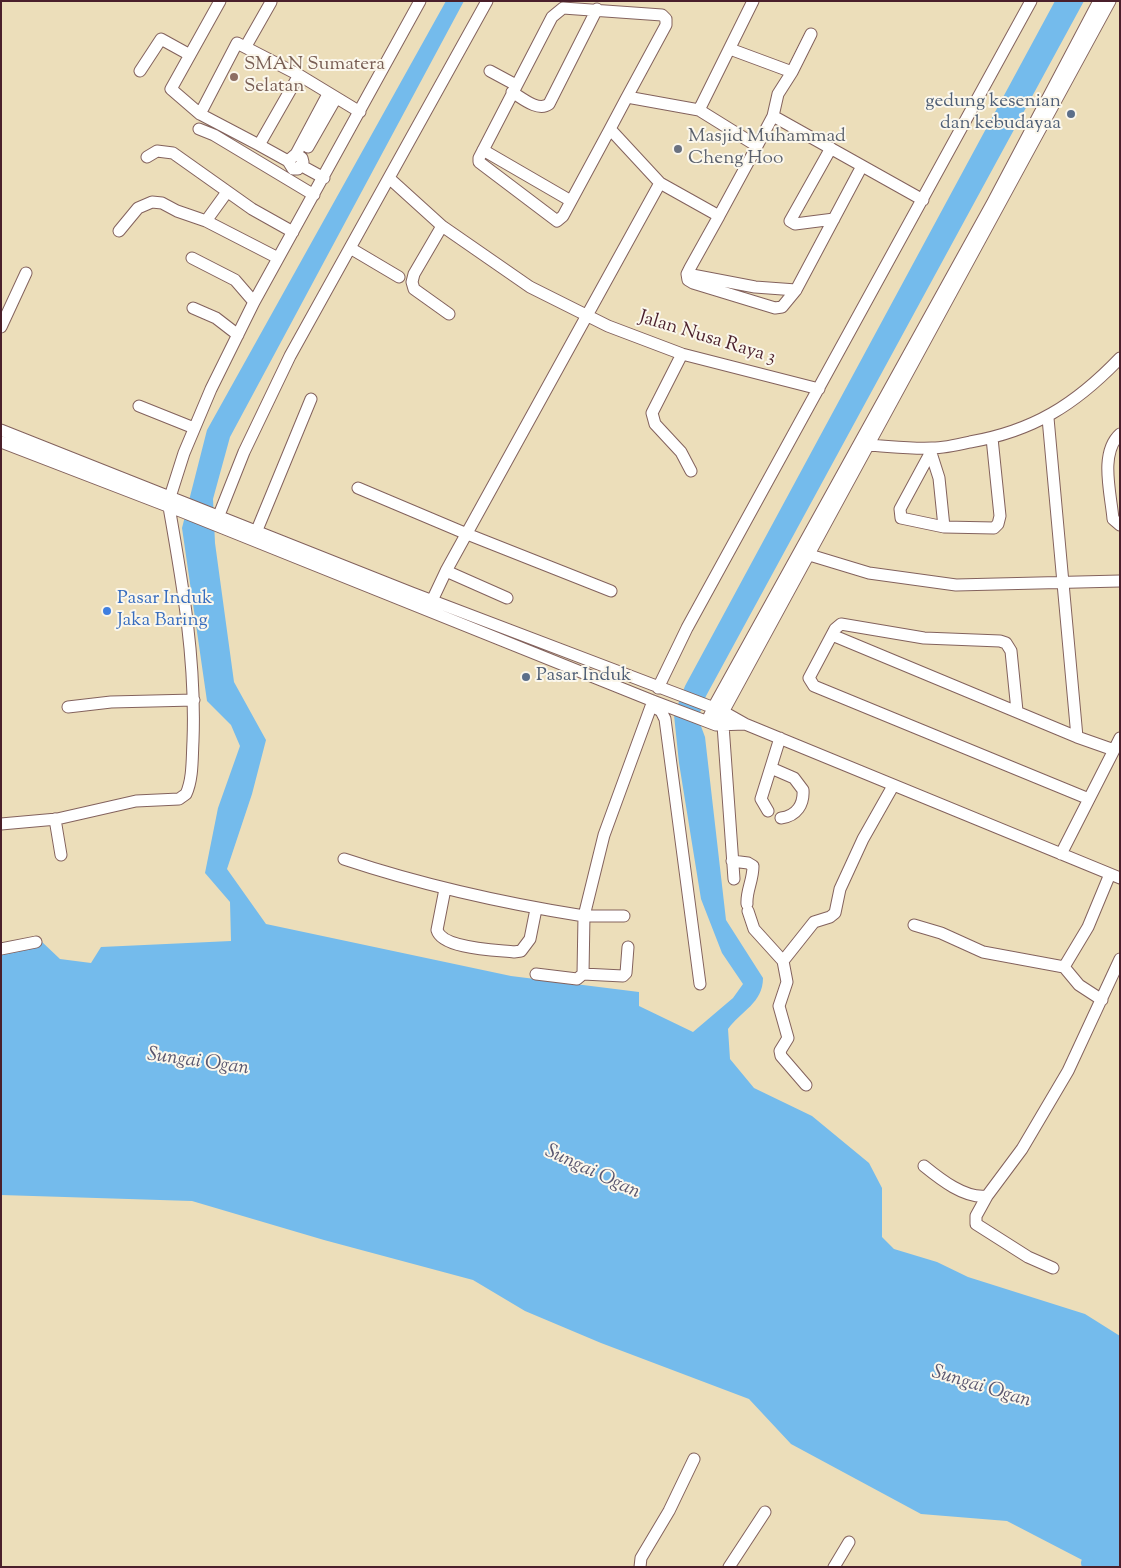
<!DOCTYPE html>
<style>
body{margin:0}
#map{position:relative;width:1121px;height:1568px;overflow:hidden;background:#ecdeba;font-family:"Sorts Mill Goudy",serif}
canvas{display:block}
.frame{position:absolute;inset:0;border:2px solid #4a1f2b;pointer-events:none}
</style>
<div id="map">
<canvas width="1121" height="1568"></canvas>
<div class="frame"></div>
</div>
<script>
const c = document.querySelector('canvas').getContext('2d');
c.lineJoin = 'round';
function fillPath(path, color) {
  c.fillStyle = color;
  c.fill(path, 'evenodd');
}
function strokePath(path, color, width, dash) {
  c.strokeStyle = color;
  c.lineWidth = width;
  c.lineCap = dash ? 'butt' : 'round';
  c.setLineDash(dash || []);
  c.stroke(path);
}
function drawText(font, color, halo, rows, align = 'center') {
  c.font = font + ' "Sorts Mill Goudy",serif';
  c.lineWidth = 4;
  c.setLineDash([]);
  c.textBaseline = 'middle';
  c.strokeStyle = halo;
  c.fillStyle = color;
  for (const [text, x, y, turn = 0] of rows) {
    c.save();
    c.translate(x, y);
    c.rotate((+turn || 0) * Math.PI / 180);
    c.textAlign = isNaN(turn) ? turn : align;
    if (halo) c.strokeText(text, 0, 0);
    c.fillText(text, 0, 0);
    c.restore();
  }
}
fillPath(new Path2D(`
 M446,1H464L230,437L213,499L215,543L234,682L266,740L252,794L227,869L266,924L511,976L639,992V1006L693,1032L733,998L743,984L722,953L701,899L679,763L674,715L685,686L1055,1H1084L706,696L698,718L705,737L726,920L763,978C763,1003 741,1011 728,1029L730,1059L754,1088L812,1116L869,1163L882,1188V1237L894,1249L937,1262L968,1277L1085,1314L1120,1336V1567H1100L1088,1563L1007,1521L921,1514L791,1444L749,1399L601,1343L525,1311L473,1280L324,1240L192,1201L1,1195V954L41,941L60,959L91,963L101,947L231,941L230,902L205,873L218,808L240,746L231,725L207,701L182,528L207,430Z`), '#74bbec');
strokePath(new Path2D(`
 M1088,1563L1090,1567`), '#74bbec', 14);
const minor = new Path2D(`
 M220,1L171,89L200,114L259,145
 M246,46L271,2
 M730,49L792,72L778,94L773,116L757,146
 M140,71L161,39L190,55
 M490,71L516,85
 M792,72L811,34
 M512,92C522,98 538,112 549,104L597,9
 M200,114L237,43L299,75
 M773,116L923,200
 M199,129L214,135L314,195
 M610,129L563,216L557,221L479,162V158L552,17L563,8L662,15L666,19V25L627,97
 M308,147L336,98
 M831,148L790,221L795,224L834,219
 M483,150L571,201
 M296,154L328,94
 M147,157L157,151L173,153L252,209L293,232
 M288,161L296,154L302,158L303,162L298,169H293L288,161L259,145L299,75L360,112
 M302,166L324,178
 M389,178L442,226L530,287L608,326L682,354L819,389
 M660,183L719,216L757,146L699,110
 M227,192L206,221L278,258
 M719,216L690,268L687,274L688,280L693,283L775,308L782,307L796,290L862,166
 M442,226L414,274L412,282L414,289L449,314
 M119,231L138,208L152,202L162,203L177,211L206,221
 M350,248L399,277
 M192,258L235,280L254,302
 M687,274L755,287L796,290
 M193,308L216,318L238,335
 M1,327L26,273
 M682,354L652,413L655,424L681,452L691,471
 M139,406L194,428
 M1048,418L1077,737L1114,750L1061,854
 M1,430L412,593L722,711L745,724L1120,878
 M1120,434C1099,453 1111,494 1113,519L1120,525
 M1,442L183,512L653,701L716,725L745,724
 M861,442L867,445C888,446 910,449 932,448C944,448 957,445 970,442C1033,431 1075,405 1120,358
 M933,448L900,509L901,518L944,527L994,528L998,524L1000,516L992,438
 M931,453L939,478L944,527
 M358,488L467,534L611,591
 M219,515L244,452L290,356L487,1
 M257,530L311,399
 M803,553L869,573L956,585L1120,581
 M446,571L507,598
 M429,607L446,571L660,183L610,129L627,97L699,110L753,1
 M832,635L1077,737
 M658,688L687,628L1031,1
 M652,706L661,711L665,719L700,984
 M68,707L111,702L194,700
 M1017,711L1011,651L1006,643L1000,641L924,638L841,624L835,629L809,678L814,686L1089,799
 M707,721L713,708L993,202L1099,1
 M716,725L1110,1
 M723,725L734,879
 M1114,750L1120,738
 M771,768L794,778L803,790C804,804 797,816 781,818
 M768,811L761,799L780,738
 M55,819L61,855
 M1,824L57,819L136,801L179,799L186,794C193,779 192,758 193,741C196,661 183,586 169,507L170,497L184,453L211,389L254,302L420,1
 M344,859C422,885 502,903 584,916L604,835L653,701
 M732,861L748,863L753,866C753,881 746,891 747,904
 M445,889L437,930C442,949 497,950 514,952L521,951L530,939L536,909
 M748,911L754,929L783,961L814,922L830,917L835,913L840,889L863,839L893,786
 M914,925L941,933L983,952L1064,967L1079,985L1102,1000
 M1,949L36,942
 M783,961L787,982L779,1006L788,1038L780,1051L781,1056L806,1085
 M1064,967L1088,927L1110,874
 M536,974L577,979L583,974L623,976L626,973L628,947
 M583,974L584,916H624
 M924,1166C940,1179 965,1199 987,1196L1022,1149L1068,1071L1120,959
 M987,1196L976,1216V1224L1028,1257L1053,1268
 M640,1567L641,1558L669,1511L694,1459
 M729,1567L765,1512
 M834,1567L849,1542`);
strokePath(minor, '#83625d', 13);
strokePath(minor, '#fff', 11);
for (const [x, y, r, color] of [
 [234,77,5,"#8d6e63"],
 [1071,114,5,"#5c6f8a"],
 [678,149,5,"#6b7280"],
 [107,611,5,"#3f7fe0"],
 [526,677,5,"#5c6f8a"]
]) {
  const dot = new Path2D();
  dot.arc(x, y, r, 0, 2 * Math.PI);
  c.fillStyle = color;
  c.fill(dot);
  strokePath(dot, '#fbf7ec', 2);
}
drawText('19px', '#785e54', '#fbf7ec', [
 ["SMAN Sumatera",244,66],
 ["Selatan",244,88]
], 'left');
drawText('19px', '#4e5e75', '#fbf7ec', [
 ["gedung kesenian",1061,103],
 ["dan kebudayaa",1061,125],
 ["Pasar Induk",536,677,"left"]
], 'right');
drawText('19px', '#5b616d', '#fbf7ec', [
 ["Masjid Muhammad",688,138],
 ["Cheng Hoo",688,160]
], 'left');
drawText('19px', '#4a1f2b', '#fbf7ec', [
 ["Jalan Nusa Raya 3",707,339,17]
]);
drawText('19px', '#366cbe', '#fbf7ec', [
 ["Pasar Induk",117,600],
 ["Jaka Baring",117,622]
], 'left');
drawText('italic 20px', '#59566f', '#fbf7ec', [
 ["Sungai Ogan",198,1063,8],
 ["Sungai Ogan",592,1173,25],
 ["Sungai Ogan",981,1388,17]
]);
</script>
